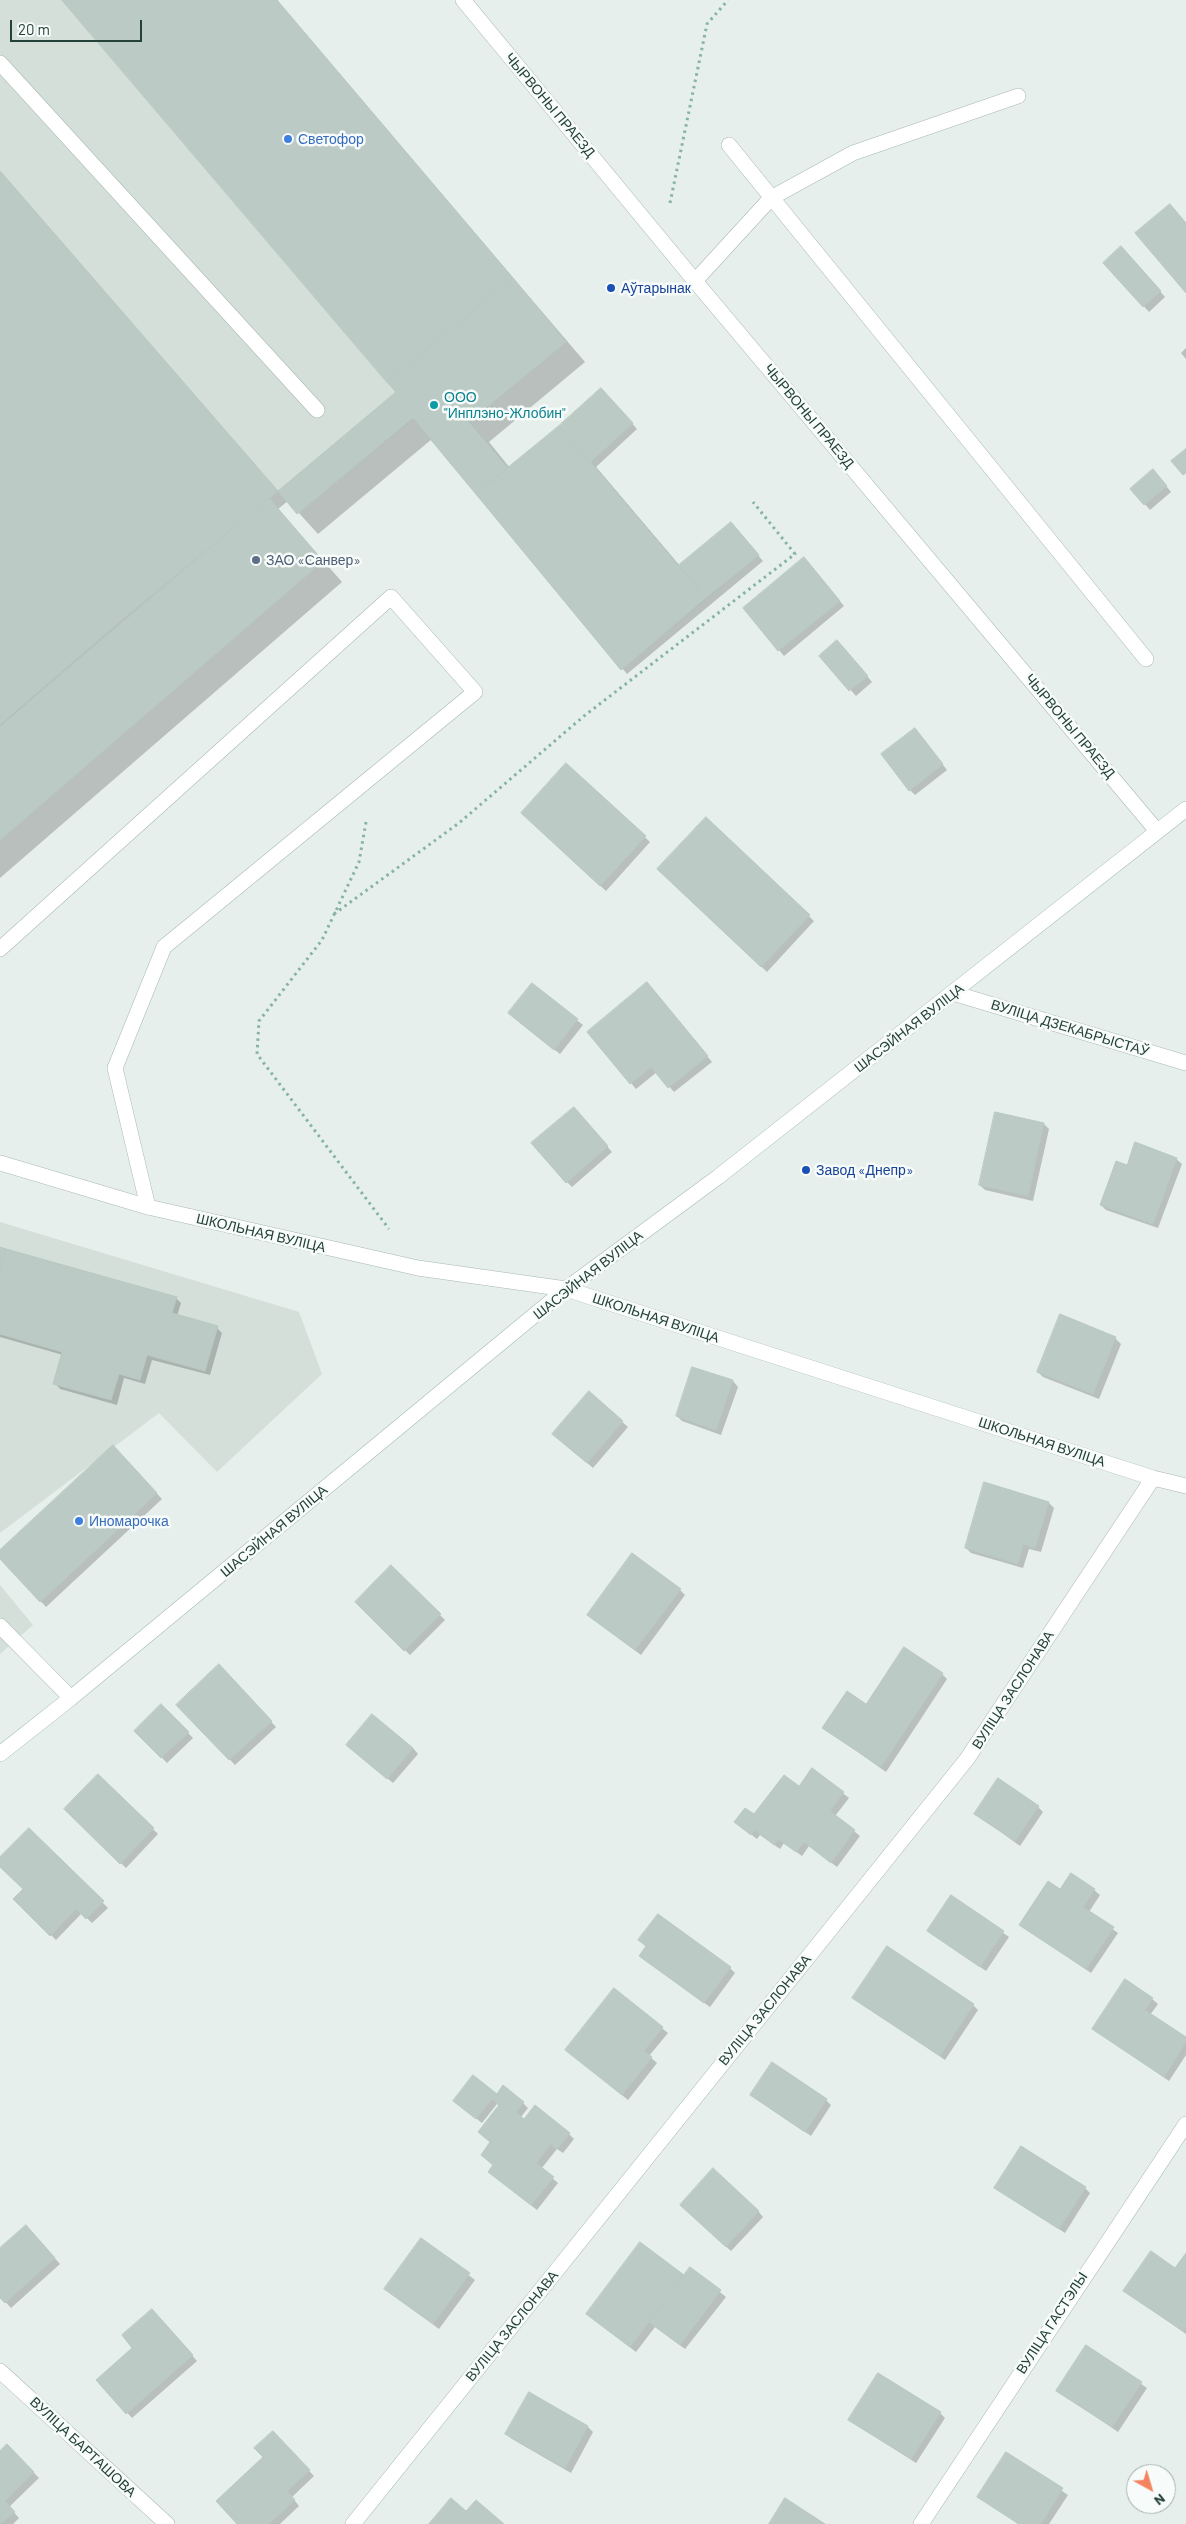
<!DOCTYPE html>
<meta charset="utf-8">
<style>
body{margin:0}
#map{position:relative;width:1186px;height:2524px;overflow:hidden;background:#e6efeb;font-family:Barlow,sans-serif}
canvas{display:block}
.north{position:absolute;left:1126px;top:2464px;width:50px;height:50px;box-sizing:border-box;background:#f7fbf9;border:1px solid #a3b1ad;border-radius:50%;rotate:141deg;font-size:14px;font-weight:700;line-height:20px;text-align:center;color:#24423a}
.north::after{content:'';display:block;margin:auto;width:18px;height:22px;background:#f4845f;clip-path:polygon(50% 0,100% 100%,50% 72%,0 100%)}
.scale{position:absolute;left:10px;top:20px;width:132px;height:22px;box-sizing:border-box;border:2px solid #24423a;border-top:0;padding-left:6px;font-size:15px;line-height:18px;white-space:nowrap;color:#24423a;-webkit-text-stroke:4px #f7fbf9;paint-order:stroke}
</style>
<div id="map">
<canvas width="1186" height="2524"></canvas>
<div class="north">N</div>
<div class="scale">20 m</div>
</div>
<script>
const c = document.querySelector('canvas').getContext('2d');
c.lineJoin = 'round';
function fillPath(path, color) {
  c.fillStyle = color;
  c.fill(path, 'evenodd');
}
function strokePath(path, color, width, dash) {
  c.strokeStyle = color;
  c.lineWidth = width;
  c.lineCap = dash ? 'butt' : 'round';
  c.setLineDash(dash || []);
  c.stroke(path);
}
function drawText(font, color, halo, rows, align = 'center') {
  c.font = font + ' Barlow,sans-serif';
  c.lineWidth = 5;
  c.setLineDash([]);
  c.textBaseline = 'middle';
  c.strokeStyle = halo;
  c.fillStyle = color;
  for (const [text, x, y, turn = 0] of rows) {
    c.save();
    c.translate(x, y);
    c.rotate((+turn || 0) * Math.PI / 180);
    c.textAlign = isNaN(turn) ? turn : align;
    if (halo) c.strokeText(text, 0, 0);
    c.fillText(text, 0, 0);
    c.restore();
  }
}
fillPath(new Path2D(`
 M0,0H277L566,342L470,422L508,467L559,426L601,388L633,423L592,462L679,565L731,522L759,555L621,670L413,419L297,514L278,491L119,622L0,726Z
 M0,1222L299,1312L322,1374L217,1472L159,1413L0,1533Z
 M0,1585L33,1625L0,1654Z`), '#d4dfda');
fillPath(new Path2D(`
 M63,0H276L585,362L489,442L510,468L606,395L637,429L596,467L680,566L731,524L763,561L627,674L432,439L318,534L288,501L278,509L342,582L0,878V171L278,492L397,392Z
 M1126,253L1165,297L1149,312L1105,263Z
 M1186,348V359L1181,353Z
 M1158,476L1171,492L1150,510L1132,489Z
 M809,564L844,606L784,656L744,608Z
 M843,647L872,682L856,696L821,656Z
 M920,735L947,770L915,795L910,790Z
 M566,765L650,842L606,891L527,818Z
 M706,819L814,921L767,972L658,869Z
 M532,985L583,1025L560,1054L514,1018Z
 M652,989L712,1062L674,1092L657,1072L636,1089L631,1083Z
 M579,1114L612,1152L572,1187L567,1182Z
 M1044,1124L1049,1129L1033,1201L985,1190L980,1185Z
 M1176,1159L1182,1164L1158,1228L1106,1210L1101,1205L1128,1166Z
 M0,1249L176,1298L181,1303L177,1316L217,1328L222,1333L210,1375L152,1360L145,1384L124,1378L117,1405L60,1389L55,1383L63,1355L0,1337Z
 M1115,1338L1121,1344L1099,1399L1043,1377L1038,1372Z
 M733,1381L738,1387L721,1435L682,1421L677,1416Z
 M589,1393L628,1427L593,1468L559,1439Z
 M113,1447L162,1499L46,1607L0,1557V1551Z
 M1049,1503L1054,1508L1041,1552L1029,1549L1023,1568L971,1553L966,1548Z
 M391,1567L445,1620L410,1655L356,1602Z
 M680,1590L685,1595L641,1655L594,1620Z
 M219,1666L276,1727L235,1765L178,1705Z
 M942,1674L947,1679L886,1772L824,1728L866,1706Z
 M161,1706L193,1738L167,1763L136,1731Z
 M413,1748L418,1754L393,1783L353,1750Z
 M813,1770L849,1798L835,1816L860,1836L837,1867L809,1846L802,1856L784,1843L780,1849L760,1835L757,1839L735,1822L754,1816L799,1788Z
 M98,1775L158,1834L126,1868L66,1809Z
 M1038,1807L1043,1812L1020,1846L976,1814Z
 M29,1829L108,1908L92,1923L82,1913L56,1940L15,1899L24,1889L0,1865V1859Z
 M1094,1890L1100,1895L1089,1912L1118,1933L1091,1973L1021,1925L1061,1891Z
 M951,1896L1009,1937L986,1971L928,1930Z
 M639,1940L730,1968L735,1973L710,2007L646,1961L641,1956L647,1947Z
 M614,1990L668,2033L649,2056L657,2063L628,2100L567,2050Z
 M854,1997L973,2005L978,2010L945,2060Z
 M1152,1999L1158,2004L1150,2015L1186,2039V2055L1169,2081L1094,2029Z
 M751,2094L826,2100L831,2105L811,2136Z
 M497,2096L523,2103L528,2108L521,2117L524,2120L569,2134L574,2139L563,2153L557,2149L541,2169L558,2183L537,2210L495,2177L491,2143L500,2106L497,2104L482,2123L460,2106Z
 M996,2188H1085L1090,2193L1065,2233Z
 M686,2210L758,2211L763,2217L731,2251Z
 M31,2232L60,2264L11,2308L0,2296V2250Z
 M422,2240L475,2280L439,2329L386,2289Z
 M640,2244L684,2277L691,2269L726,2297L685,2349L655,2327L636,2352L593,2319Z
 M1186,2255V2334L1125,2291L1175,2270Z
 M157,2316L197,2361L132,2418L98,2380L134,2348Z
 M1086,2346L1147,2388L1118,2432L1058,2391Z
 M529,2394L588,2427L593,2432L571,2473L512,2439L506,2434Z
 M940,2413L945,2418L916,2463L850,2420Z
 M273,2433L314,2476L292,2497L299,2506L280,2524H239Z
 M7,2445L39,2478L9,2507L19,2518L13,2524H0Z
 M1007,2454L1068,2495L1049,2524H1018L979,2497Z`), '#0003');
const building = new Path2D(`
 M62,0H277L513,278L387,382Z
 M0,171L278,491L119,622L0,725Z
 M1170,204L1186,223V293L1135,233Z
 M1121,246L1161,291L1143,307L1103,263Z
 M513,278L566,342L469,422L508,468L476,494L413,418L297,514L278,491L396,392L387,382Z
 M601,388L633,423L591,462L559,426Z
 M559,426L591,462L706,598L621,670L476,494Z
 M1186,449V473L1183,475L1171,461Z
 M1153,469L1167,486L1144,505L1130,489Z
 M269,498L323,561L0,840V727Z
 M731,522L759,555L706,598L679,565Z
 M804,557L840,601L778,651L743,608Z
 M837,640L868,676L849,691L819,656Z
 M915,728L943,764L909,791L881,754Z
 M566,763L646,836L600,886L521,813Z
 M706,817L810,915L761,967L657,869Z
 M647,982L708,1056L668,1088L651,1067L630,1084L587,1032Z
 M532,983L578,1019L554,1050L508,1013Z
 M574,1107L608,1146L566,1183L531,1143Z
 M995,1112L1044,1123L1028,1196L979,1185Z
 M1135,1142L1177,1158L1153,1224L1100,1205L1116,1161L1127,1165Z
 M0,1247L6,1249L0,1270Z
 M6,1249L177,1297L172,1313L218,1326L205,1371L147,1355L140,1380L119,1374L111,1400L53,1384L62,1352L0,1334V1270Z
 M1060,1314L1116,1337L1093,1394L1037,1372Z
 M692,1367L733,1380L716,1430L676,1416Z
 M589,1391L623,1421L587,1463L552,1434Z
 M113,1445L157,1493L40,1602L0,1559V1550Z
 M984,1482L1049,1502L1035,1548L1023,1544L1018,1564L965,1548Z
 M632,1553L681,1589L635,1650L587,1615Z
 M391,1565L441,1614L404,1651L355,1602Z
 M904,1647L943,1673L881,1767L822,1728L847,1691L866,1704Z
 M219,1664L272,1721L229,1760L176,1705Z
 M161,1704L189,1732L161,1758L134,1731Z
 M372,1714L413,1748L387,1779L346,1745Z
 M812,1768L844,1792L830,1811L855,1830L831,1863L804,1842L796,1852L778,1839L774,1845L755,1830L751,1835L734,1822L745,1808L754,1814L784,1775L799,1786Z
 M98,1774L154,1828L120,1864L64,1809Z
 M998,1778L1039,1806L1015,1841L974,1814Z
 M29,1828L104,1901L86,1919L76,1909L50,1936L13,1899L23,1889L0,1867V1857Z
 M1071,1873L1095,1889L1083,1907L1114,1927L1086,1969L1019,1925L1048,1881L1060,1889Z
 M951,1895L1004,1931L980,1967L927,1931Z
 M658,1914L731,1967L704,2003L639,1956L646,1946L638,1940Z
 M887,1946L974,2004L940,2056L852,1998Z
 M1125,1979L1153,1998L1145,2010L1186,2037V2042L1164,2077L1092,2029Z
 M614,1988L663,2027L644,2051L652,2057L622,2095L565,2050Z
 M772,2062L827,2099L805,2132L750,2095Z
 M473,2075L497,2094L503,2085L524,2102L516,2112L524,2119L535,2105L570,2133L557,2149L551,2144L536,2163L554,2177L531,2205L488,2172L493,2165L481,2155L490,2142L478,2132L499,2105L492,2099L476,2119L453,2101Z
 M1021,2146L1086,2187L1059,2229L994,2188Z
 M713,2168L759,2211L726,2247L680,2205Z
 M26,2225L55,2258L5,2303L0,2298V2248Z
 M421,2238L470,2273L433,2324L384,2289Z
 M640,2242L684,2275L630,2347L586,2314Z
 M1151,2251L1175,2268L1186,2253V2328L1183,2331L1123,2291Z
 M690,2267L721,2290L680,2345L649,2322Z
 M152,2309L193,2355L126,2414L96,2380L132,2348L122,2335Z
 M1086,2345L1142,2382L1112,2427L1056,2391Z
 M878,2373L941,2412L911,2459L848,2420Z
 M529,2392L588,2426L565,2468L505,2434Z
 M273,2431L310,2470L287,2491L295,2500L269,2524H237L216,2501L263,2457L254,2448Z
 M7,2444L34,2472L5,2501L15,2512L0,2524V2451Z
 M1006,2452L1063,2488L1041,2524H1019L977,2497Z
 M451,2498L466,2511L476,2500L504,2524H429Z
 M785,2498L825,2524H769Z`);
fillPath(building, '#bbcac4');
strokePath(building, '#b8c9c2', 1);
const service = new Path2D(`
 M0,63L317,410
 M729,145L1146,659
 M695,281L771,198L853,153L1018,96
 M0,949L391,597L475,692L164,947L115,1068L148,1207
 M0,1626L71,1698`);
const minor = new Path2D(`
 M953,993L1186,1063
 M566,1289L1153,1478L1186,1486
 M0,2371L167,2524
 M353,2524L967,1759L1153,1478
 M921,2524L1186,2124`);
const tertiary = new Path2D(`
 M463,0L695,281L1157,831
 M0,1163L148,1207L418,1268L566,1289`);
const secondary = new Path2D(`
 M0,1754L71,1698L566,1289L718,1177L1186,809`);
strokePath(service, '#a8b8b2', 16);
strokePath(minor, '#a8b8b2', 16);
strokePath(tertiary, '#a8b8b2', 16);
strokePath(secondary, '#a4bbb3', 16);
strokePath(new Path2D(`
 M670,203L707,24L728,0
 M366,822L359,862L322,940L259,1021L257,1054L389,1229
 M334,914L459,823L584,716L795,554L753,502`), '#86b3a5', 3, [2.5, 4]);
strokePath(service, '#fff', 15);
strokePath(minor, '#fff', 15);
strokePath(tertiary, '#fff', 15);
strokePath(secondary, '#fff', 15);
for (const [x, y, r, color] of [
 [288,139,5,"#3f7fe0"],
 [611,288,5,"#1a4fb4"],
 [434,405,5,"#0f9aa8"],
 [256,560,5,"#5c6f8a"],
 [806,1170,5,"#1a4fb4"],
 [79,1521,5,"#3f7fe0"]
]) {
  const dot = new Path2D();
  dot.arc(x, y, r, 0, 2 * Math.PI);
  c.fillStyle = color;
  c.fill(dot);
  strokePath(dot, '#f7fbf9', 2);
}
drawText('14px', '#24423a', '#f7fbf9', [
 ["ЧЫРВОНЫ ПРАЕЗД",550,105,50],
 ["ЧЫРВОНЫ ПРАЕЗД",809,416,50],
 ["ЧЫРВОНЫ ПРАЕЗД",1070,726,50],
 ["ШАСЭЙНАЯ ВУЛІЦА",909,1028,-38],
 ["ВУЛІЦА ДЗЕКАБРЫСТАЎ",1070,1028,17],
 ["ШКОЛЬНАЯ ВУЛІЦА",261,1233,13],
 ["ШАСЭЙНАЯ ВУЛІЦА",588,1275,-38],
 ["ШКОЛЬНАЯ ВУЛІЦА",656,1318,18],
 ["ШКОЛЬНАЯ ВУЛІЦА",1042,1442,18],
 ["ШАСЭЙНАЯ ВУЛІЦА",274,1531,-40],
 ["ВУЛІЦА ЗАСЛОНАВА",1013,1690,-57],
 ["ВУЛІЦА ЗАСЛОНАВА",765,2010,-51],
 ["ВУЛІЦА ГАСТЭЛЫ",1052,2323,-57],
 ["ВУЛІЦА ЗАСЛОНАВА",512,2326,-51],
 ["ВУЛІЦА БАРТАШОВА",83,2447,43]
]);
drawText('14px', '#366cbe', '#f7fbf9', [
 ["Светофор",298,139],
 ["Иномарочка",89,1521]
], 'left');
drawText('14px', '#164399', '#f7fbf9', [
 ["Аўтарынак",621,288],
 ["Завод «Днепр»",816,1170]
], 'left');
drawText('14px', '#0d838f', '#f7fbf9', [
 ["ООО",444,397],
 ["\"Инплэно-Жлобин\"",444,413]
], 'left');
drawText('14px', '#4e5e75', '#f7fbf9', [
 ["ЗАО «Санвер»",266,560]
], 'left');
</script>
